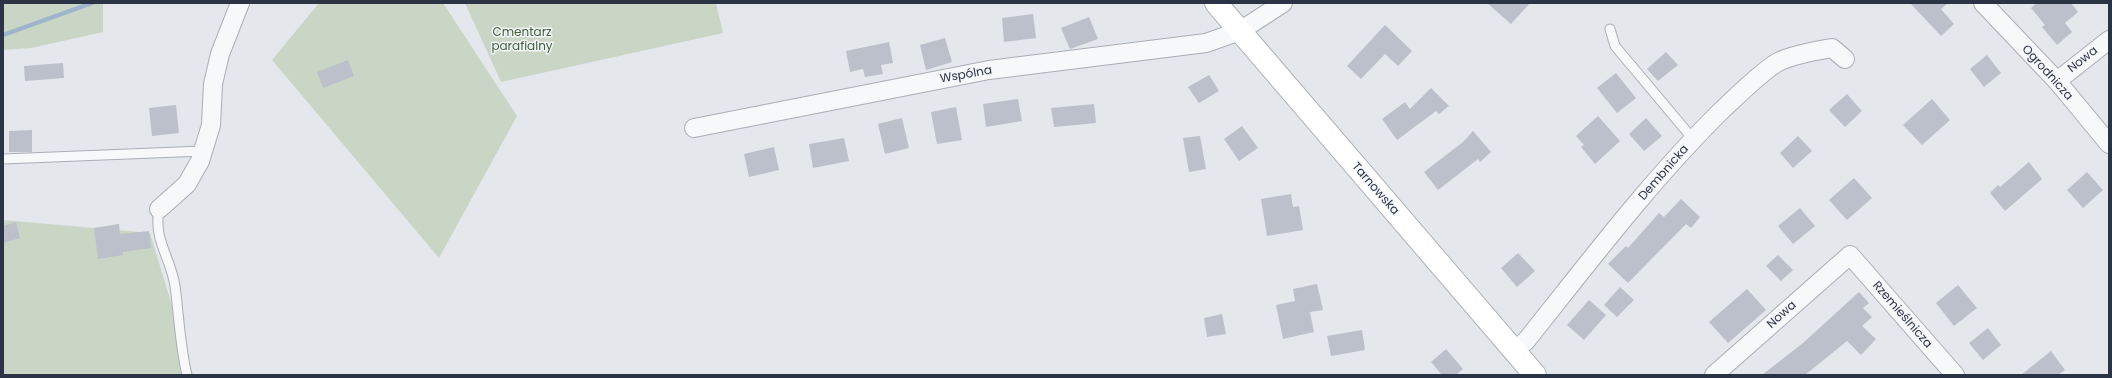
<!DOCTYPE html>
<meta charset="utf-8">
<style>
body{margin:0}
#map{position:relative;width:2112px;height:378px;overflow:hidden;background:#e4e7ec;font-family:Poppins,sans-serif}
canvas{display:block}
.frame{position:absolute;inset:0;border:4px solid #2b3445;pointer-events:none}
</style>
<div id="map">
<canvas width="2112" height="378"></canvas>
<div class="frame"></div>
</div>
<script>
const c = document.querySelector('canvas').getContext('2d');
c.lineJoin = 'round';
function fillPath(path, color) {
  c.fillStyle = color;
  c.fill(path, 'evenodd');
}
function strokePath(path, color, width, dash) {
  c.strokeStyle = color;
  c.lineWidth = width;
  c.lineCap = dash ? 'butt' : 'round';
  c.setLineDash(dash || []);
  c.stroke(path);
}
function drawText(font, color, halo, rows, align = 'center') {
  c.font = font + ' Poppins,sans-serif';
  c.lineWidth = 3;
  c.setLineDash([]);
  c.textBaseline = 'middle';
  c.strokeStyle = halo;
  c.fillStyle = color;
  for (const [text, x, y, turn = 0] of rows) {
    c.save();
    c.translate(x, y);
    c.rotate((+turn || 0) * Math.PI / 180);
    c.textAlign = isNaN(turn) ? turn : align;
    if (halo) c.strokeText(text, 0, 0);
    c.fillText(text, 0, 0);
    c.restore();
  }
}
fillPath(new Path2D(`
 M3,3H103V32L31,48L3,50Z
 M319,3H443L517,116L439,258L272,60Z
 M465,3H716L723,33L501,82Z
 M3,220L150,233L193,375H3Z`), '#c9d6c5');
strokePath(new Path2D(`
 M3,35L92,3`), '#9fb4cc', 4.5);
fillPath(new Path2D(`
 M1487,3H1530L1511,24Z
 M1910,3H1948L1941,9L1954,24L1941,36Z
 M2037,3H2071L2078,12L2065,23L2072,32L2057,45L2042,27L2045,25L2031,8Z
 M1033,14L1036,38L1004,42L1002,18Z
 M1089,17L1098,39L1070,49L1061,28Z
 M1385,25L1412,51L1398,66L1385,54L1361,79L1347,66Z
 M945,38L952,62L926,70L920,45Z
 M889,42L893,63L881,65L883,74L865,77L863,69L850,72L846,51Z
 M1666,52L1678,65L1658,81L1647,69Z
 M1987,55L2001,73L1984,87L1970,69Z
 M348,60L354,76L323,88L317,72Z
 M63,63L64,78L25,81L24,66Z
 M1616,73L1636,98L1617,113L1597,88Z
 M1209,75L1219,91L1199,103L1188,87Z
 M1431,88L1449,106L1439,114L1436,111L1397,140L1382,119L1405,102L1410,109Z
 M1847,94L1862,111L1845,127L1829,110Z
 M1018,99L1022,121L986,127L983,104Z
 M1932,99L1950,120L1922,145L1903,125Z
 M1094,104L1096,123L1054,127L1051,108Z
 M176,105L179,133L152,136L149,108Z
 M956,107L962,140L937,144L931,112Z
 M1598,116L1620,141L1595,164L1581,147L1584,145L1576,136Z
 M902,118L909,148L885,154L878,124Z
 M1646,118L1662,136L1644,151L1629,134Z
 M1242,126L1258,148L1239,161L1224,139Z
 M32,130V152H9V131Z
 M1473,131L1491,152L1480,162L1478,159L1438,190L1424,172L1463,142Z
 M1200,136L1206,169L1189,172L1183,138Z
 M1798,136L1812,151L1793,168L1780,153Z
 M844,138L849,161L813,168L809,144Z
 M774,147L779,170L749,177L744,154Z
 M2029,162L2042,179L2005,211L1990,193L1998,185L2000,187Z
 M2087,172L2103,190L2083,208L2067,190Z
 M1854,178L1872,198L1847,220L1829,200Z
 M1291,194L1293,207L1299,206L1303,230L1267,236L1261,199Z
 M1681,199L1700,217L1691,228L1686,224L1628,283L1608,264L1626,246L1628,248L1659,213L1664,217Z
 M1800,208L1815,226L1793,244L1778,226Z
 M16,222L20,238L3,243V226Z
 M119,224L120,234L149,231L151,248L123,252V255L98,259L94,228Z
 M1518,253L1535,271L1517,287L1501,268Z
 M1778,255L1793,270L1781,281L1766,266Z
 M1317,284L1323,310L1310,312L1314,332L1283,339L1276,305L1295,301L1293,289Z
 M1958,285L1977,308L1954,326L1936,303Z
 M1620,287L1634,300L1617,317L1604,305Z
 M1747,289L1766,310L1728,343L1709,322Z
 M1859,292L1869,303L1863,308L1872,317L1862,326L1876,339L1861,355L1847,341L1805,375H1762L1803,343Z
 M1589,300L1606,315L1584,340L1567,325Z
 M1222,314L1226,334L1207,337L1204,318Z
 M1988,328L2001,345L1983,360L1969,343Z
 M1362,330L1365,350L1331,356L1327,336Z
 M1446,349L1463,369L1456,375H1442L1431,362Z
 M2051,351L2065,370L2058,375H2021Z`), '#bbc0ca');
const service = new Path2D(`
 M1610,29L1615,46L1693,139
 M3,159L203,151
 M159,209C153,240 171,258 175,286C179,316 180,346 187,375`);
const minor = new Path2D(`
 M1983,3L2057,81L2109,144
 M2057,81L2109,40
 M694,128L989,70L1206,43L1240,31L1283,3
 M159,209L187,184L200,161L211,125L213,84L220,54L240,3
 M1514,350L1526,341C1589,262 1650,181 1722,110C1735,98 1765,68 1780,61C1796,54 1815,51 1832,48L1845,59
 M1714,375L1850,255L1955,375`);
const secondary = new Path2D(`
 M1216,3L1535,375`);
strokePath(service, '#a9aeb7', 11);
strokePath(minor, '#a9aeb7', 20);
strokePath(secondary, '#a9aeb7', 24);
strokePath(service, '#f7f8fa', 9);
strokePath(minor, '#f7f8fa', 18);
strokePath(secondary, '#fff', 22);
drawText('12px', '#3f6138', '#f4f6f9', [
 ["Cmentarz",522,33],
 ["parafialny",522,47]
]);
drawText('12px', '#2b3445', '#f4f6f9', [
 ["Nowa",2083,60,-38],
 ["Ogrodnicza",2047,73,48],
 ["Wspólna",966,75,-10],
 ["Dembnicka",1664,173,-49],
 ["Tarnowska",1375,189,49],
 ["Nowa",1782,315,-42],
 ["Rzemieślnicza",1902,315,49]
]);
</script>
